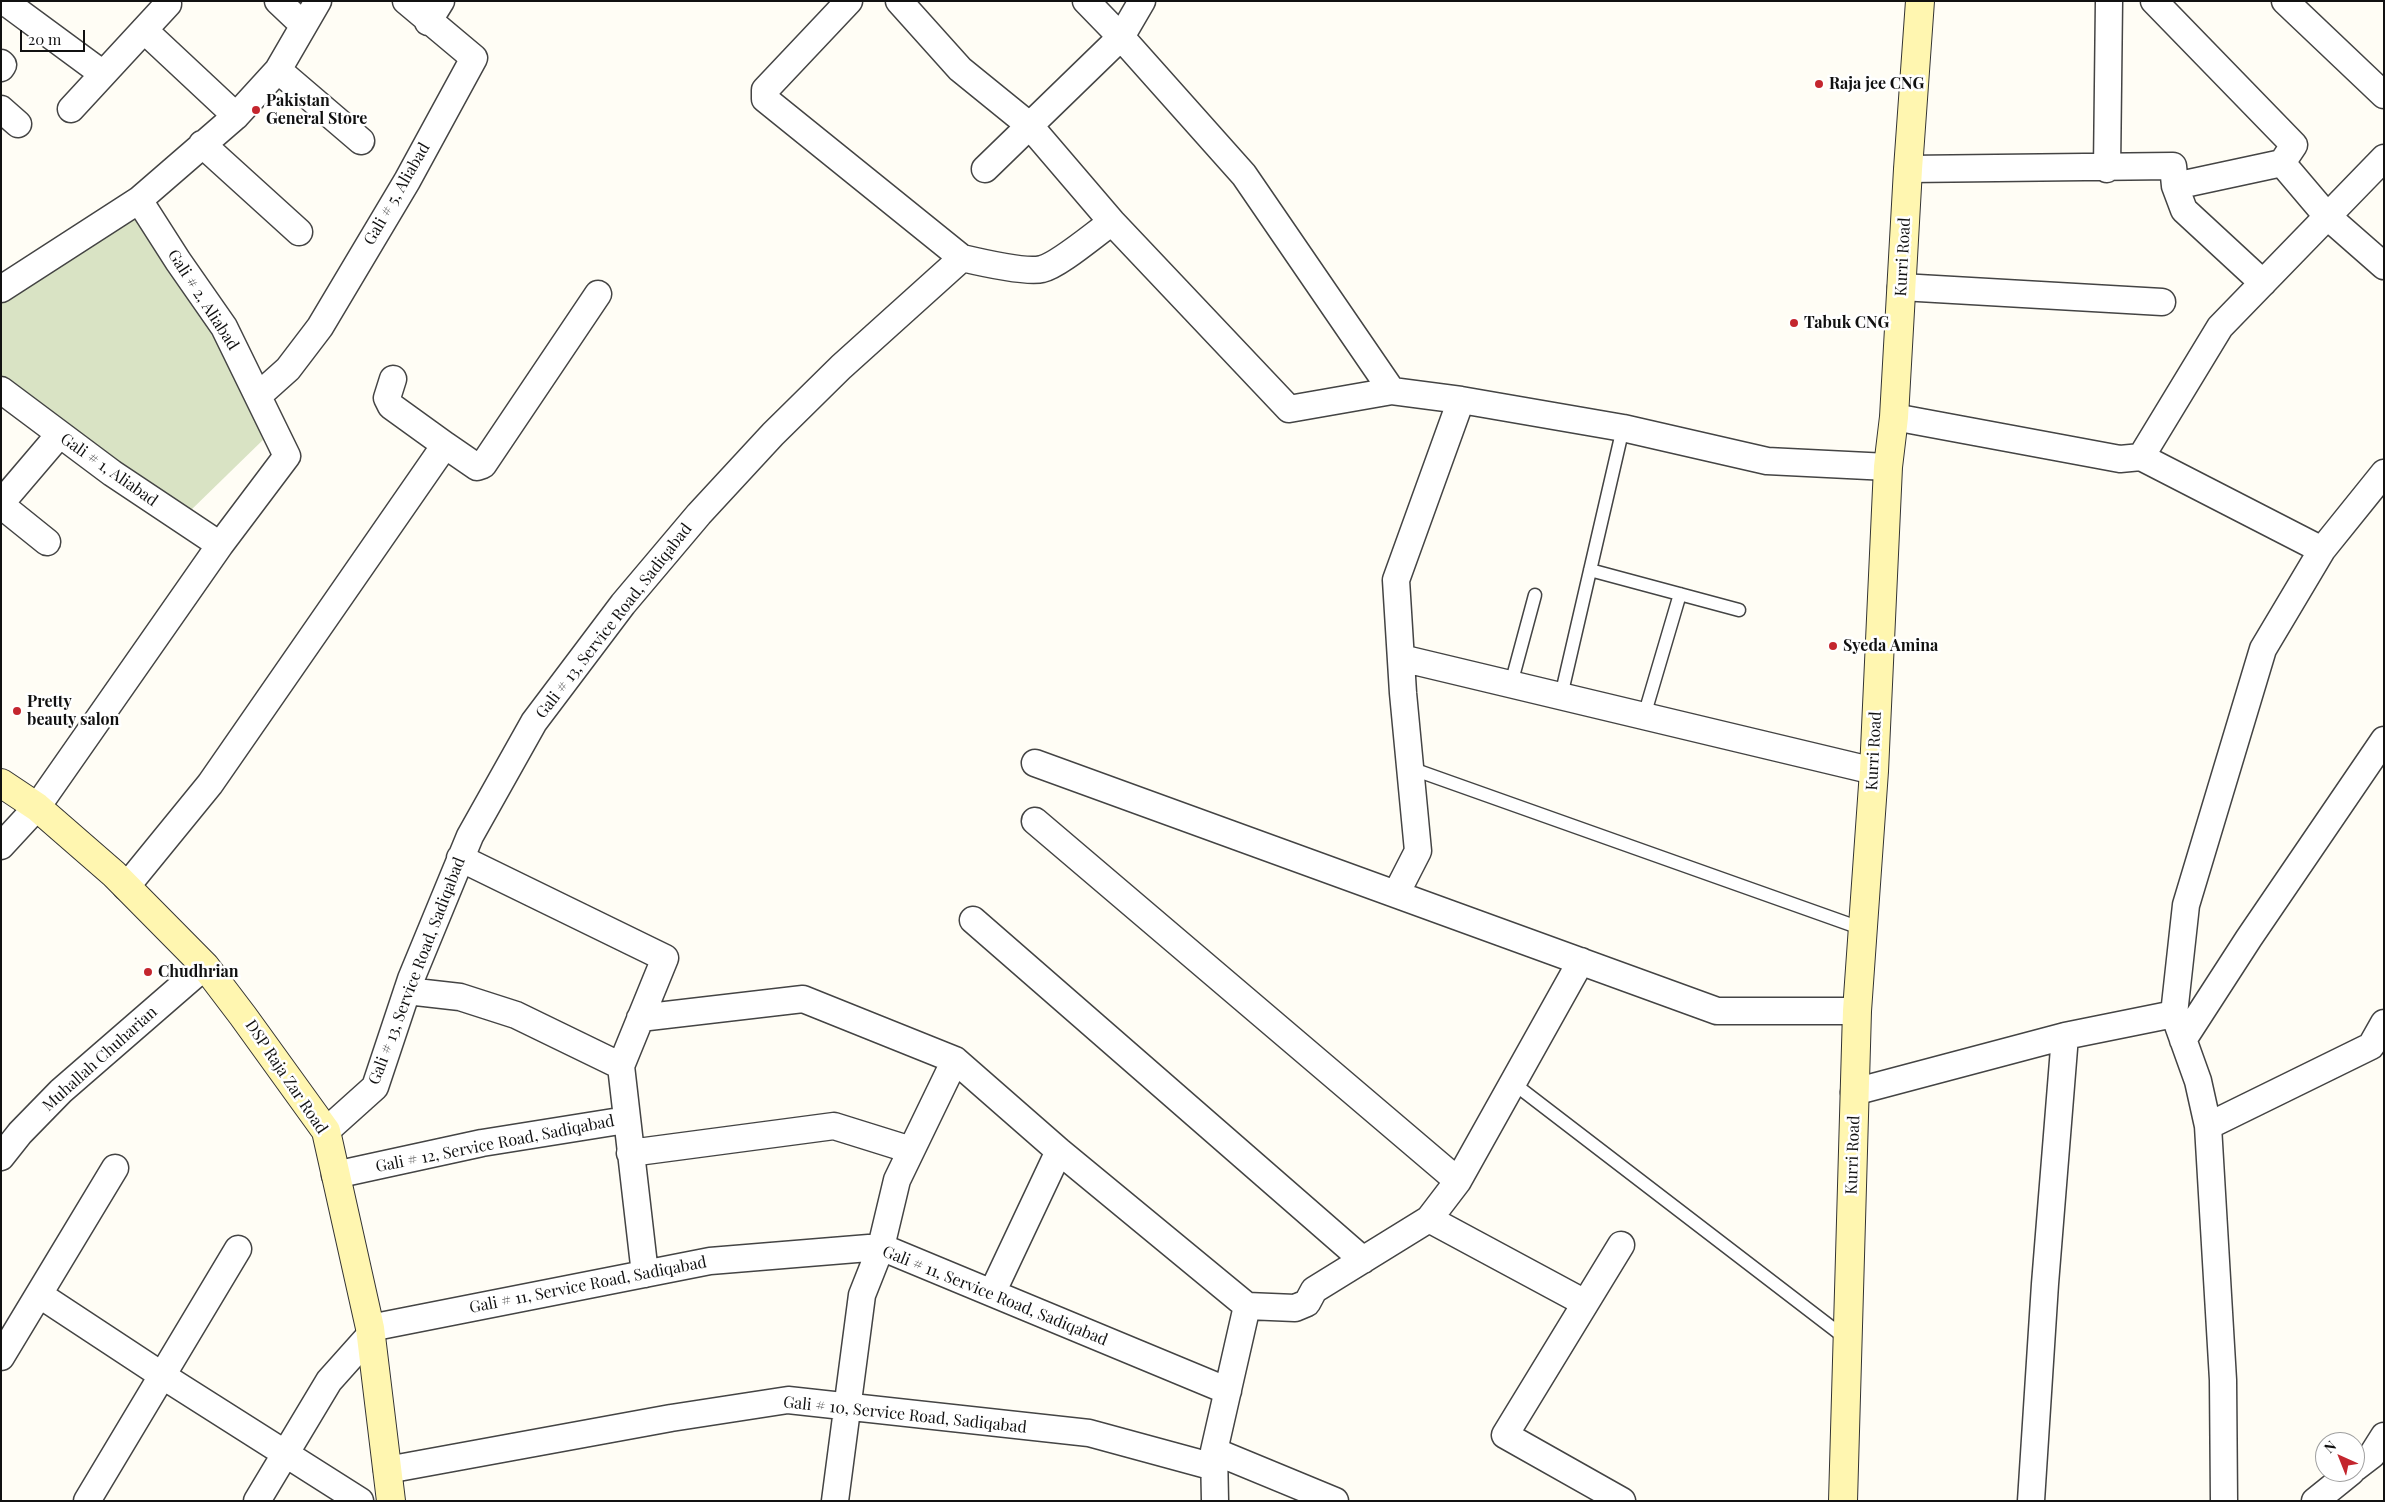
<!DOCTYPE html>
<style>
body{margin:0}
#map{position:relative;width:2385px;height:1502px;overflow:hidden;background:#fffdf5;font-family:"Playfair Display",serif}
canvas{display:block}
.frame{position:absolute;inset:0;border:2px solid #111;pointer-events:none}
.north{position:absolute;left:2315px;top:1432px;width:50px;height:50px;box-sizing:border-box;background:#fff;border:1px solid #a0a0a0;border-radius:50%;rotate:316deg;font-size:14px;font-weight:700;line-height:20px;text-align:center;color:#111}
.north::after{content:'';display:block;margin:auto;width:18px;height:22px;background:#c4262e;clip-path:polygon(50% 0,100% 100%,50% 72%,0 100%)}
.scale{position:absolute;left:20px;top:30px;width:65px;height:22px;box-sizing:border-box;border:2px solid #111;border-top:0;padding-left:6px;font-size:15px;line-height:18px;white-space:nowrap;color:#111;-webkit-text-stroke:4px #fff;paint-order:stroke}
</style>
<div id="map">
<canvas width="2385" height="1502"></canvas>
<div class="frame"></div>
<div class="north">N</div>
<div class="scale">20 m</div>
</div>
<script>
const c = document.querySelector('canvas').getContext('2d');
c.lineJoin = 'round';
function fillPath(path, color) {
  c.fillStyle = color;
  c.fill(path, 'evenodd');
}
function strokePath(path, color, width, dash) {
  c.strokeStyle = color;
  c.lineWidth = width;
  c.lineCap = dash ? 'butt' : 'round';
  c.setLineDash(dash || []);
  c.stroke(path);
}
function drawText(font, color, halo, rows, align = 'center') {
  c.font = font + ' "Playfair Display",serif';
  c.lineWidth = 5;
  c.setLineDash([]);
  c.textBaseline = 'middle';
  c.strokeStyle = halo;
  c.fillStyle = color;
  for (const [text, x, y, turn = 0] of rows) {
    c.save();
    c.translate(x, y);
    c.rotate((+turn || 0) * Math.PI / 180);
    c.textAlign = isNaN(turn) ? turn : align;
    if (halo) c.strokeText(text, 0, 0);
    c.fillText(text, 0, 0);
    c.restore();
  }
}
fillPath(new Path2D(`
 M137,208L227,345L267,436L187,514L1,382V298Z`), '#d9e3c4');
const lane = new Path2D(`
 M1590,570L1739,610
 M1511,684L1535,595
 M1561,696L1623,428
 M1644,716L1680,594
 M1410,768L1863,929
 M1513,1083L1848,1340`);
const street = new Path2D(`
 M278,1L297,19L305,22
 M849,1L765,90V99L962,258C979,262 1027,273 1042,269C1059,265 1096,233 1112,222
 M899,1L960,69L1029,125L1112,222L1289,409L1392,391L1461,400L1623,428L1767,461L1888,467
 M1086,1L1121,37L1244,175L1392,391
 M2154,1L2294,145L2282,163
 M2285,1L2384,95
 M1,3L8,4L103,74
 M428,22L441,1
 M144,30L236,116
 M1,63L3,65L1,68
 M278,70L361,141
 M1,109L18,124
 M71,109L168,4
 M202,144L299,232
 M985,169L1121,37L1142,1
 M1908,169L2173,166L2175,186L2282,163L2327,216L2384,266
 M2107,169L2109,1
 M2175,186L2184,210L2263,283
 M1901,287L2162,302
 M1,289L139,200L236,116L278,70L318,1
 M393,379L387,398L391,406L445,445
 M1,390L112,473L220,545
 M259,395L288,369L320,327L407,181L474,58L406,1
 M1894,417L2120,459L2141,457L2322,550
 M2141,457L2220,327L2384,158
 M1,503L59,435
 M1,505L47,542
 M1401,658L1874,771
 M1035,763L1717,1011H1857
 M1035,821L1458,1181
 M1,846L37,807L220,545L287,456L224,327L178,261L139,200
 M460,858L665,958L621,1066L645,1274
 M126,887L210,784L445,445L477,467L483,465L598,294
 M1396,894L1418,851L1403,693L1396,580L1461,400
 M973,920L1363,1260
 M1581,961L1458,1181L1429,1219L1585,1303
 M407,991L460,997L516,1015L621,1066
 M2174,1014L2186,905L2263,649L2322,550L2384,473
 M640,1018L803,999L955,1060L1059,1151L1247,1306L1295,1308L1307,1303L1314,1290L1429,1219
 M2183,1040L2249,938L2384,740
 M1854,1092L2065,1036L2174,1014L2198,1081L2208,1126L2223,1380L2224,1501
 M2208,1126L2371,1046L2384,1023
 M326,1131L375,1087L411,979L470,836L534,722L623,604L699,514L773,434L841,367L962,258
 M630,1153L834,1126L911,1150
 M1,1157L20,1133L61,1091L205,966
 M335,1175L482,1143L626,1120
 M1621,1245L1505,1435L1622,1501
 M992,1293L1059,1151
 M40,1295L163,1376L360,1501
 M370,1328L710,1261L881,1247L1228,1391
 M1,1357L115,1168
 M1214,1451L1335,1501
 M2355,1468L2372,1455L2384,1436
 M387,1470L671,1418L788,1400L1089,1433L1214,1467
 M87,1501L238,1249
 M257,1501L329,1381L371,1334
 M835,1501L862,1295L881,1247L897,1180L955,1060
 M1215,1501L1214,1451L1247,1306
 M2031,1501L2045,1284L2065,1036
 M2315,1501L2351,1472`);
const secondary = new Path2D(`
 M1,783L37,807L114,874L205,966L243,1016L326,1131L370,1328L391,1501
 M1843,1501L1857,1011L1874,771L1888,467L1894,417L1908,169L1920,1`);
strokePath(lane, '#444', 15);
strokePath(street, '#444', 29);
strokePath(secondary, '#333', 30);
strokePath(lane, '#fff', 12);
strokePath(street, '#fff', 26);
strokePath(secondary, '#fff6b0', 28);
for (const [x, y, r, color] of [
 [1819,84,5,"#c4262e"],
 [256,110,5,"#c4262e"],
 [1794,323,5,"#c4262e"],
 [1833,646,5,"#c4262e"],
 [17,711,5,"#c4262e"],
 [148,972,5,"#c4262e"]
]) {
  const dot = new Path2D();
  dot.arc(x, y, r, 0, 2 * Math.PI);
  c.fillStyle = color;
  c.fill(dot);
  strokePath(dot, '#fff', 2);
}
drawText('bold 16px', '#111', '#fff', [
 ["Raja jee CNG",1829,84],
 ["Pakistan",266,101],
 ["General Store",266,119],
 ["Tabuk CNG",1804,323],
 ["Syeda Amina",1843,646],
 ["Pretty",27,702],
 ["beauty salon",27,720],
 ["Chudhrian",158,972]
], 'left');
drawText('16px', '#111', '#fff', [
 ["Gali # 5, Aliabad",397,194,-60],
 ["Kurri Road",1903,257,-87],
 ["Gali # 2, Aliabad",203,300,57],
 ["Gali # 1, Aliabad",109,470,35],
 ["Gali # 13, Service Road, Sadiqabad",614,621,-52],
 ["Kurri Road",1874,751,-87],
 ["Gali # 13, Service Road, Sadiqabad",417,971,-69],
 ["Muhallah Chuharian",100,1059,-42],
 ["DSP Raja Zar Road",286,1077,56],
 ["Gali # 12, Service Road, Sadiqabad",495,1144,-11],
 ["Kurri Road",1853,1155,-88],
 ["Gali # 11, Service Road, Sadiqabad",588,1285,-11],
 ["Gali # 11, Service Road, Sadiqabad",995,1296,22],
 ["Gali # 10, Service Road, Sadiqabad",905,1415,6]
]);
</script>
